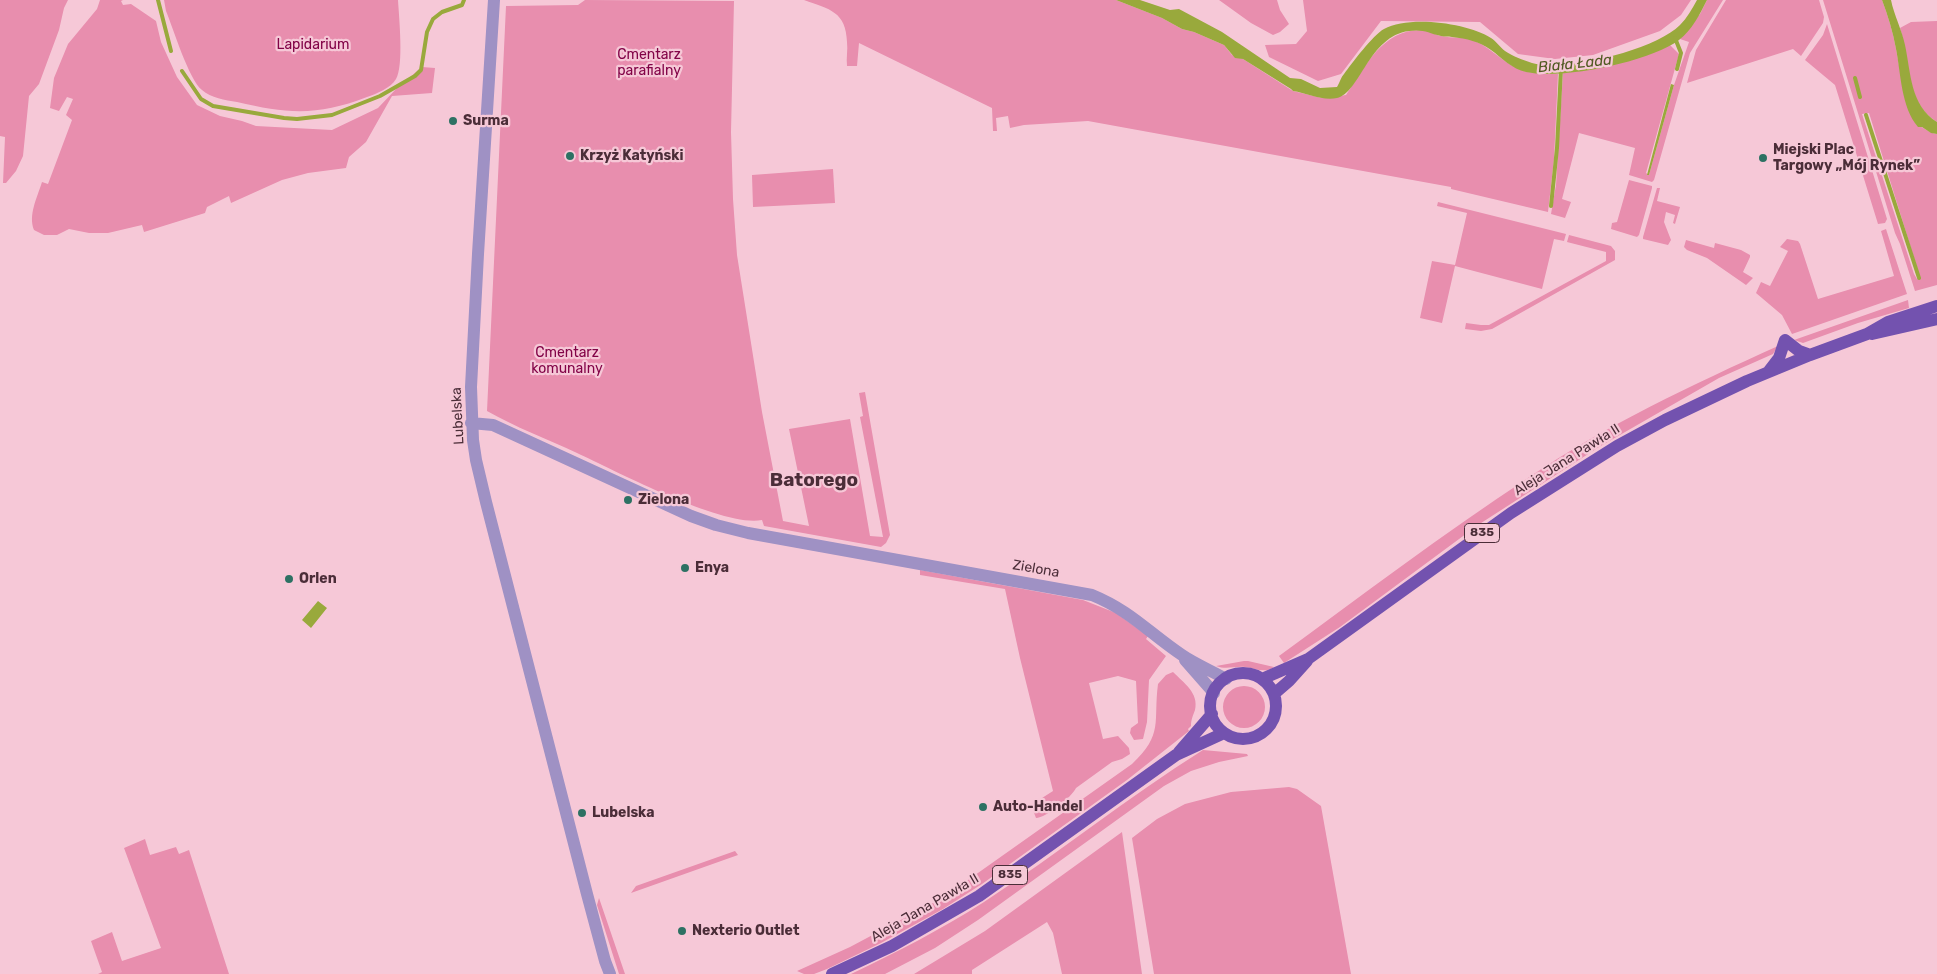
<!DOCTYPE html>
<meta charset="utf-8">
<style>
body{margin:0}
canvas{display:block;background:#f6c8d7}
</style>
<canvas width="1937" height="974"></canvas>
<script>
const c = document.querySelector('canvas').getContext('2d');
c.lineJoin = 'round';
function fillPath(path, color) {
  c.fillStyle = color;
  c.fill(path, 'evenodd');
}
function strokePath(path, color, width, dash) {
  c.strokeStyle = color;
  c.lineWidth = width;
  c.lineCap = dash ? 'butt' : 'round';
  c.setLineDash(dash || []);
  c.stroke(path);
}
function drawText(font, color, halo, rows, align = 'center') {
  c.font = font + ' Rubik,sans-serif';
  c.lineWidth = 4.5;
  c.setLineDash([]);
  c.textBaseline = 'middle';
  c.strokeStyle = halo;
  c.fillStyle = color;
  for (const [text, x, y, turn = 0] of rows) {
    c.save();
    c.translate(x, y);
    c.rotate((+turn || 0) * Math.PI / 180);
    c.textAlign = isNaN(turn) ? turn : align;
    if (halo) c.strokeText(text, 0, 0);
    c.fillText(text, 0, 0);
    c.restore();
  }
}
fillPath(new Path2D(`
 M0,0H68L64,8L59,30L39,84L29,96L23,156L16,171L6,183H3L5,137L0,136Z
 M100,0H123L121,1L123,5L131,4L156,21L161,42L177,77L197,105L220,116L242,121L256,126L332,130L378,108L397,88L422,67L435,68L432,93L392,96L366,142L349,157L346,168L308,173L282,180L231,203L229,196L207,207L205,213L144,232L142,225L108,233H89L69,229L57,235H44L34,230C28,215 37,198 42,182L48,184L72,120L66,115L73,99L67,97L59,111L50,108L54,78L68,44L97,9Z
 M164,0H398C399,17 404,66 396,79C391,88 376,94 367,97C318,116 288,114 237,102C225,100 211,98 202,90C189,80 173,28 166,11Z
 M585,0L734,1L731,132L733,199L737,255L762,412L783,521L809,526L789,429L850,419L870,536L883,537L860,417L863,416L859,393L865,392L890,535L886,543L881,547L764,526L762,520C724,528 616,471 577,453C547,439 515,427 487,411L506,6L578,5Z
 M804,0H1116L1162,18L1182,29L1194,32L1224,45L1232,55L1243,59L1293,91L1322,98L1346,95C1366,65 1383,28 1424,30C1430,30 1435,35 1441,36C1452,39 1465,36 1475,41C1493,49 1505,65 1524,71C1534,74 1548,73 1558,74L1554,159L1548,212L1451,189V187L1088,121L1024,125L1010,128L1008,116L996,118L997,131H993L992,108L859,43L857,66H847C846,58 848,50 847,42C846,12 830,9 804,0Z
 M1219,0H1277L1280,10L1289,24L1280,32L1273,35L1251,23Z
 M1303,0H1691L1681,15L1660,31L1593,55L1555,59L1518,54L1480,22L1381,21L1341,74L1318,81L1269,57L1265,45L1296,44L1307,31Z
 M1707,0H1723L1690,53L1654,180L1652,182L1629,175L1635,148L1579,133L1562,199L1571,202L1565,218L1551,214L1556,185L1563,73C1601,68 1635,60 1670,45L1679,54L1646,173L1649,175L1674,85L1689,42L1680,39L1700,14Z
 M1726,0H1819L1824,17L1823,23L1801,56L1793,49L1687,83L1696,50Z
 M1823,0H1882C1888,16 1893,32 1896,49C1901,75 1904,100 1916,124C1923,127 1929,133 1937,134V285L1915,291L1900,244L1895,233ZM1869,113L1920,277V278L1917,279L1914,274L1862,114Z
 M1937,21V122C1905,102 1910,60 1900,28L1911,22Z
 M1827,24L1887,219L1885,223L1878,224L1835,85L1805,60L1823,35Z
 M833,169L835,203L753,207L752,175Z
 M1629,180L1652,186V188L1639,235L1637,237L1611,229L1612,223L1617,222Z
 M1657,188H1660L1657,201L1680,207L1675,224L1673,223L1675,215L1666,212L1664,222L1671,240L1668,245L1643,239V237Z
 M1438,202L1566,234L1564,241L1554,239L1542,289L1455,266L1442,323L1420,318L1432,261L1455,265L1467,213L1437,206Z
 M1886,229L1907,294L1792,334L1782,315L1756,293L1761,282L1770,286L1788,251L1780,247L1787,239L1798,241L1800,244L1818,299L1894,276L1881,231Z
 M1569,235L1611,246L1615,251V260L1492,329L1481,331L1465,329L1466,323L1481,325H1489L1606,261V252L1567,242Z
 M1686,240L1714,248L1715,243L1741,250L1750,255V257L1743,272L1753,278L1746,285L1707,258L1687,250L1684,247Z
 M1908,300L1909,308L1858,323L1803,343L1794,340Z
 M1778,346L1773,354L1719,378L1599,447L1478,525L1340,627L1284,663L1279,656C1361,596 1443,534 1528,478C1606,425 1692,385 1778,346Z
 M920,570L1083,600L1116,613L1148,636L1146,639L1166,656L1149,680L1147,722L1143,739L1134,740L1130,733L1131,728L1138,723L1136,681L1118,676L1089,683L1103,739L1118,736L1129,748L1130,754L1122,759L1112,762L1076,788C1072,797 1046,818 1036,818L1031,805L1053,791L1020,658L1005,589L920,575Z
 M1244,661H1248L1274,667C1265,674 1255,668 1245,667C1235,666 1226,670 1216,666Z
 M1173,672C1184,683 1199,693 1195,710C1193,716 1191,719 1191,726L1188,729L1189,731L1127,780L982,884L943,909L881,943L827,969L814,974H804L797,971L850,947L944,897L1132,764C1164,734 1153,722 1158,684L1166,675Z
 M1223 707a21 21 0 1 1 42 0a21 21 0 1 1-42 0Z
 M1203,750L1247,754L1248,756L1219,762L1191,771L1164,786L978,920L935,948L885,974H851C897,952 942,929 984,902C1059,853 1128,797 1203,750Z
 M1289,787L1297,789L1321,806L1351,974H1154L1132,838L1157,819L1185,804L1231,792Z
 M1122,832L1142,974H1062L1053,933L1047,922L972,970V974H914L985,931Z
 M145,839L150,855L176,847L179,854L189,850L229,974H98L102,972L91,941L112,932L122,961L161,948L124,848Z
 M735,851L738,855L631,893L636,886Z
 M599,898L625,974H619L597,905Z`), '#e88eae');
fillPath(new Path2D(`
 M1116,0H1140L1170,10L1179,9L1222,32L1290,78L1301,79L1320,88L1337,87C1340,82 1341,77 1344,74C1352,63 1373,35 1384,29C1409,15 1468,23 1491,38C1496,41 1500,47 1505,51C1512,56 1523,60 1532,63C1566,72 1655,50 1680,25C1687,18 1692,9 1697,0H1707C1700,14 1692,30 1679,40C1649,62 1562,80 1526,72C1512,69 1502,58 1491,50C1479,41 1467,39 1452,37C1448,36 1445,37 1441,36C1428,33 1424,29 1409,31C1369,36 1360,93 1337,98C1322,101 1307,93 1293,91L1291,89L1243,59L1235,58L1224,45L1194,32L1182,29L1162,18Z
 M1882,0H1891C1894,15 1902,30 1905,45C1911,73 1910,105 1937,122V134L1931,133L1922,127H1918C1901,107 1901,74 1896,49C1893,32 1888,16 1882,0Z
 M1671,84L1674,85L1649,175H1647Z
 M318,601L327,608L311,628L302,620Z`), '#99a93c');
strokePath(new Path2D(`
 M158,0L171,51
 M1675,38L1681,53L1677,69
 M182,71L201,99L213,106L284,118L297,119L332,115L380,96L415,76L421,70L427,32L433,19L442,12L462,5L464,0
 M1855,78L1860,97
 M1866,115L1919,278
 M1551,206L1557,148L1561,69`), '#99a93c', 4);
strokePath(new Path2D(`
 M494,0L478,254L471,387L473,440L476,460L486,502L587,894L605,961L610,974
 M471,423L493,425L691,516L716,525L748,533L1092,595C1131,611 1149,633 1182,655C1195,664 1212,671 1226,679
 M1185,660L1214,693`), '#9f91c4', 12);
strokePath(new Path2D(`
 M1872,334L1937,319
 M1769,371L1779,358L1785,340L1799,351L1810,355
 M1210 706a33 33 0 1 1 66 0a33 33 0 1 1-66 0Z
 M1262,679L1308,659L1511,513L1617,446L1665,420L1747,381L1810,355L1867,334L1888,322L1937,306
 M1274,694L1289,681L1307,661
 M1179,752L1212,714
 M832,974L892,946L979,896L1176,755L1224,733`), '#7352af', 12);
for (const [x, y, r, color] of [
 [453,121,5,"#2d7163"],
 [570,156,5,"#2d7163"],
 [1763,158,5,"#2d7163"],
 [628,500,5,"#2d7163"],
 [685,568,5,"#2d7163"],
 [289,579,5,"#2d7163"],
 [983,807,5,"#2d7163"],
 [582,813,5,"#2d7163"],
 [682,931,5,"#2d7163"]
]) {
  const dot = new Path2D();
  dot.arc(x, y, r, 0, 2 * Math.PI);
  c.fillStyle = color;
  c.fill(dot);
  strokePath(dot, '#f6c8d7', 2);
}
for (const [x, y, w] of [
 [1482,533,35],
 [1010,875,35]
]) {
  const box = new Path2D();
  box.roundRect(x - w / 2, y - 9.5, w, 19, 4);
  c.fillStyle = '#f6c8d7';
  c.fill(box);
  strokePath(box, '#4b2d38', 1);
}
drawText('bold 12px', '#4b2d38', null, [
 ["835",1482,533],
 ["835",1010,875]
]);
drawText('14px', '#820347', '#f6c8d7', [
 ["Lapidarium",313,45],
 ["Cmentarz",649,55],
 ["parafialny",649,71],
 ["Cmentarz",567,353],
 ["komunalny",567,369]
]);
drawText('bold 14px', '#4b2d38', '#f6c8d7', [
 ["Surma",463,121],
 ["Miejski Plac",1773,150],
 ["Targowy „Mój Rynek”",1773,166],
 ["Krzyż Katyński",580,156],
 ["Zielona",638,500],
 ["Enya",695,568],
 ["Orlen",299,579],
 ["Auto-Handel",993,807],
 ["Lubelska",592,813],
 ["Nexterio Outlet",692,931]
], 'left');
drawText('14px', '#4b2d38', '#f6c8d7', [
 ["Lubelska",458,416,-93],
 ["Aleja Jana Pawła II",1567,460,-32],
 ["Zielona",1036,569,10],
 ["Aleja Jana Pawła II",925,908,-30]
]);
drawText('italic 15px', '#515a22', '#f6c8d7', [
 ["Biała Łada",1575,64,-6]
]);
drawText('bold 19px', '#4b2d38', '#f6c8d7', [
 ["Batorego",814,481]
]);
</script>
